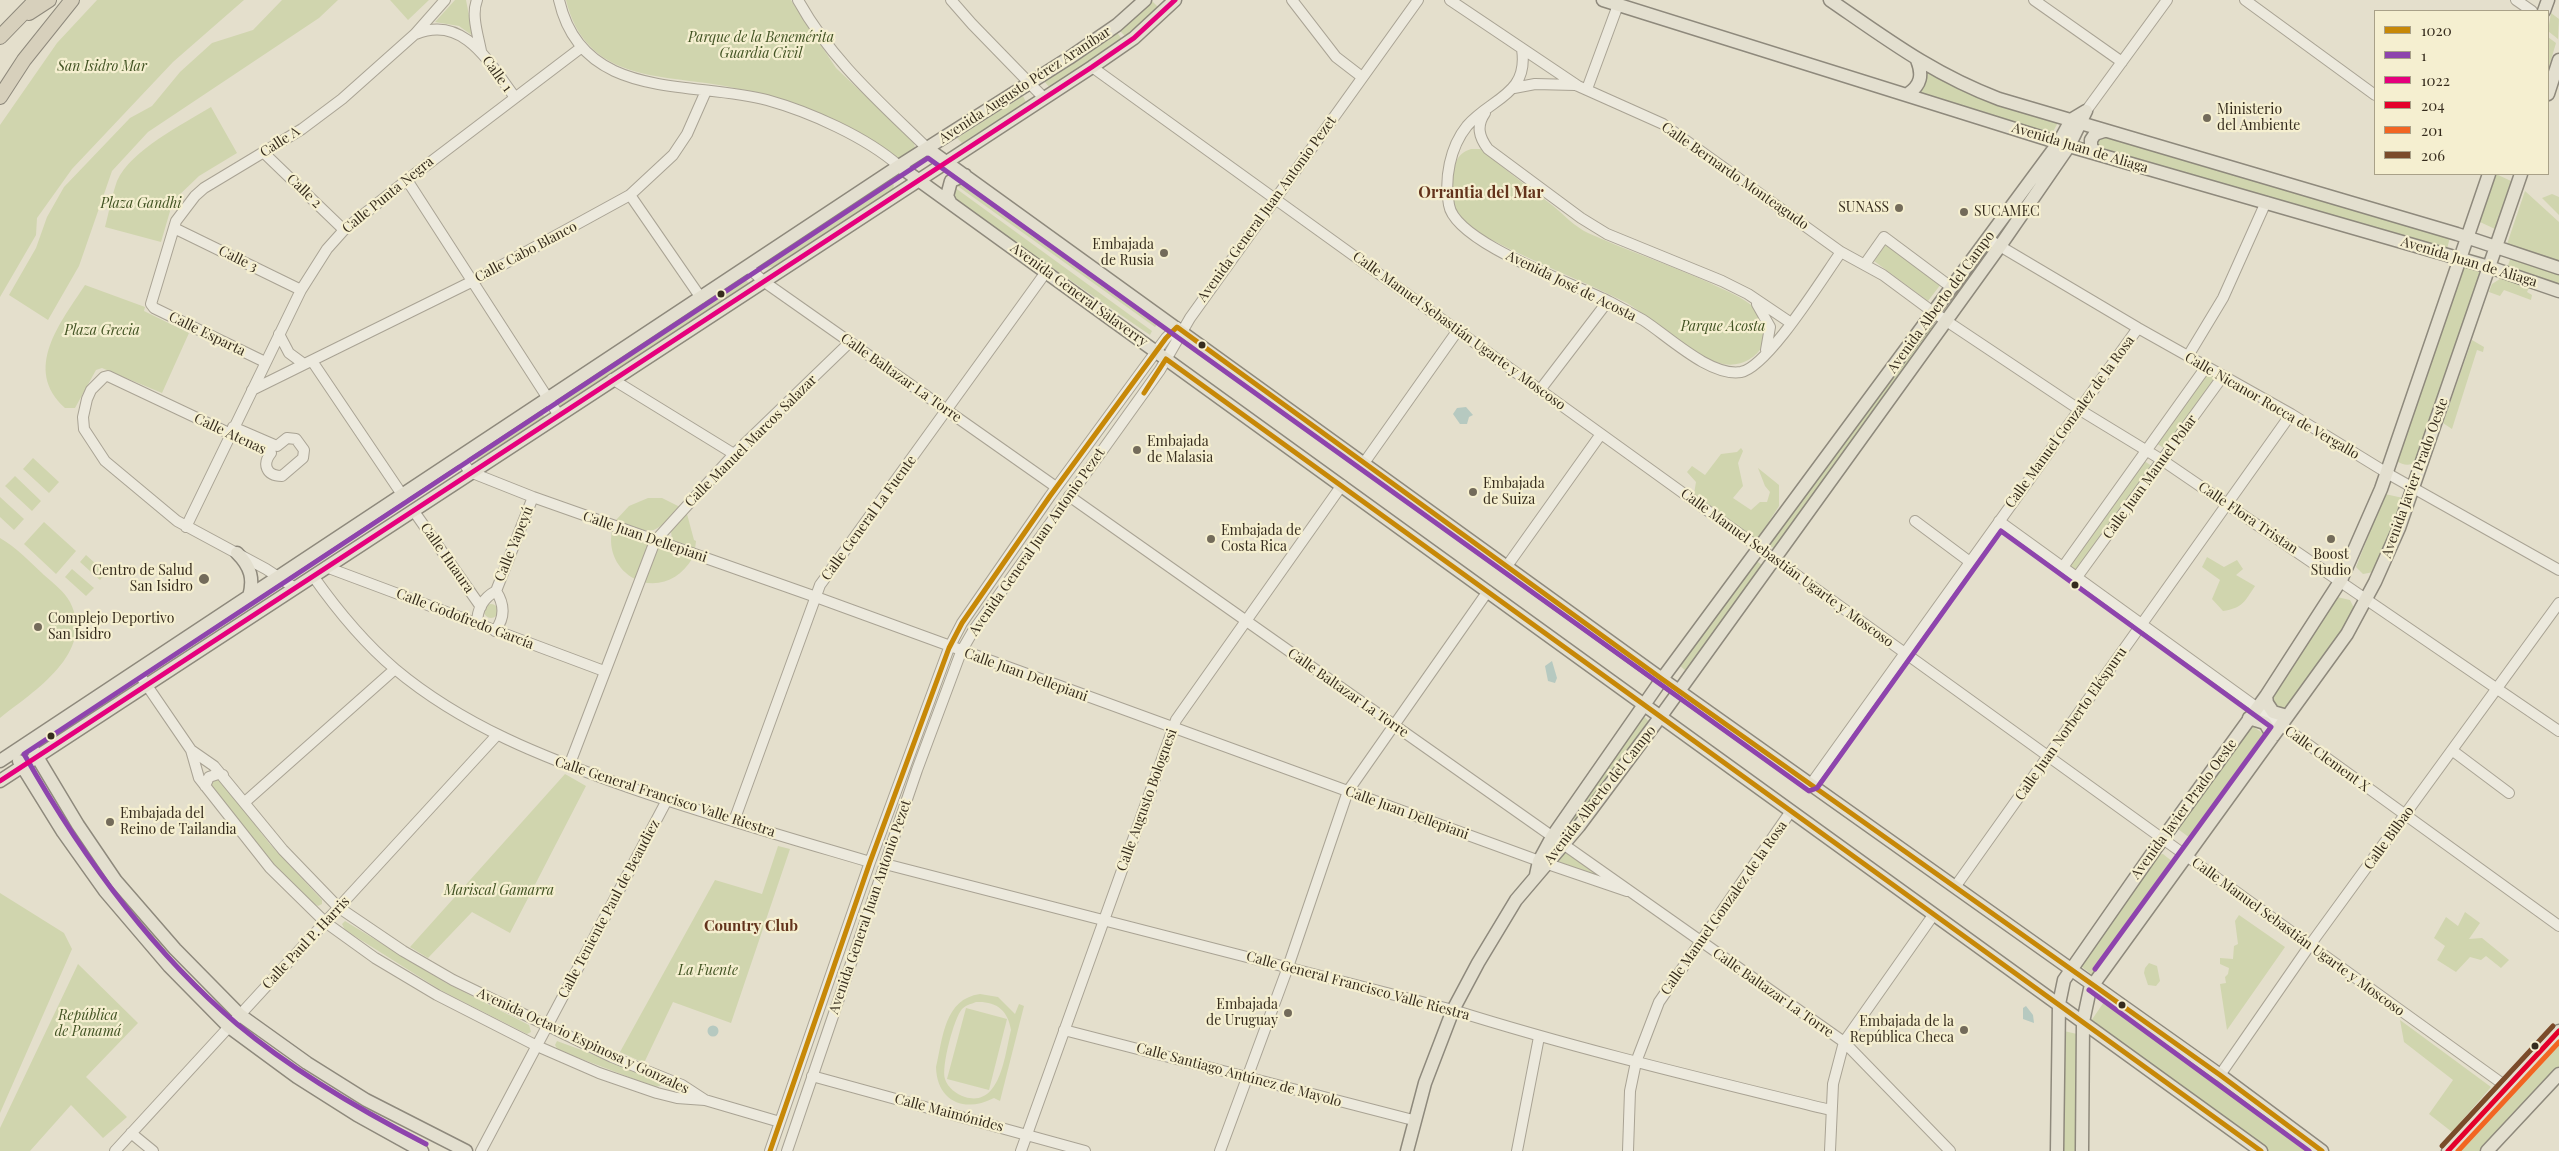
<!DOCTYPE html>
<meta charset="utf-8">
<style>
body{margin:0}
#map{position:relative;width:2559px;height:1151px;overflow:hidden;background:#e4dfcc;font-family:"Playfair Display",serif}
canvas{display:block}
.legend{position:absolute;left:2374px;top:10px;width:175px;height:165px;box-sizing:border-box;background:#f5efd0;border:1px solid #a9a188;margin:0;padding:6px 9px;list-style:none;font-size:15px;color:#362c1d}
.legend li{display:flex;align-items:center;gap:10px;height:25px}
.legend b{width:25px;border:1px solid #a9a188}
</style>
<div id="map">
<canvas width="2559" height="1151"></canvas>
<ul class="legend">
<li><b style="height:6px;background:#c78807"></b>1020</li>
<li><b style="height:6px;background:#8e44ad"></b>1</li>
<li><b style="height:6px;background:#e5007d"></b>1022</li>
<li><b style="height:6px;background:#e4002b"></b>204</li>
<li><b style="height:6px;background:#f26522"></b>201</li>
<li><b style="height:6px;background:#7a4b2a"></b>206</li>
</ul>
</div>
<script>
const c = document.querySelector('canvas').getContext('2d');
c.lineJoin = 'round';
function fillPath(path, color) {
  c.fillStyle = color;
  c.fill(path, 'evenodd');
}
function strokePath(path, color, width, dash) {
  c.strokeStyle = color;
  c.lineWidth = width;
  c.lineCap = dash ? 'butt' : 'round';
  c.setLineDash(dash || []);
  c.stroke(path);
}
function drawText(font, color, halo, rows, align = 'center') {
  c.font = font + ' "Playfair Display",serif';
  c.lineWidth = 4.5;
  c.setLineDash([]);
  c.textBaseline = 'middle';
  c.strokeStyle = halo;
  c.fillStyle = color;
  for (const [text, x, y, turn = 0] of rows) {
    c.save();
    c.translate(x, y);
    c.rotate((+turn || 0) * Math.PI / 180);
    c.textAlign = isNaN(turn) ? turn : align;
    if (halo) c.strokeText(text, 0, 0);
    c.fillText(text, 0, 0);
    c.restore();
  }
}
fillPath(new Path2D(`
 M97,0H244L173,62L72,169L37,218L36,235L0,297V125L57,43Z
 M282,0H338L319,18L148,132L112,171L79,266L48,320L9,295L36,248L47,217L64,187L130,118L152,106L180,72L212,43L253,30Z
 M390,0H429L408,20Z
 M455,0H466L473,36L459,26L435,22Z
 M566,0H791L836,68L914,142L915,149L902,160C893,156 885,149 876,144C852,129 826,114 799,105C775,97 750,91 725,86C659,74 586,82 566,0Z
 M1151,0L1159,8L1125,36L1118,29Z
 M2551,13L2559,19L2558,39L2548,31Z
 M1115,30L1122,39L1050,88L1044,81Z
 M2548,37L2556,43L2548,70Z
 M1917,60L2061,117L2049,139L1908,94L1914,90Z
 M1023,96L1026,102L962,143L957,138Z
 M211,107L237,153L199,176L173,201L161,242L105,227C109,212 112,195 117,181C131,150 183,124 211,107Z
 M2092,129L2450,237L2447,249L2085,148Z
 M1471,149H1481C1504,169 1528,187 1552,205C1563,214 1575,227 1588,233C1628,251 1670,265 1710,283C1726,291 1743,297 1756,309C1782,334 1755,370 1723,364C1686,356 1658,322 1627,303C1583,281 1536,263 1492,240C1481,234 1467,229 1460,219C1451,207 1451,192 1453,178C1455,163 1456,154 1471,149Z
 M2496,174L2511,181L2495,229L2480,222Z
 M967,179L1161,319L1155,327L956,185Z
 M886,182H891L894,185L893,189L775,266L766,268L767,262Z
 M954,187L1152,331L1150,335L955,201Z
 M2525,191L2559,222V261L2507,244Z
 M2552,194L2559,197V215L2542,198Z
 M1887,243L1941,284L1928,301L1874,261Z
 M2511,257L2559,275V286L2507,268Z
 M2460,259L2483,265L2416,461C2409,467 2404,465 2396,461Z
 M2503,277L2529,288L2527,292L2532,295L2531,300L2504,290L2500,296L2489,292L2492,284Z
 M744,278L749,283L560,407L558,402L561,397L738,280Z
 M85,285L145,307L144,311L189,333L162,393L102,368L96,370L75,408H65C22,369 61,322 85,285Z
 M1928,322L1935,326L1776,550L1765,542Z
 M2472,340L2484,347L2483,352L2477,350L2452,429L2443,423Z
 M2203,370L2221,379L2168,451L2153,441Z
 M540,411L545,417L478,462L474,454Z
 M1741,448L1743,451L1738,463L1743,486L1733,498L1751,510L1760,502H1767L1770,492L1765,486L1758,468L1779,485V506L1757,540L1694,494L1696,482L1687,472L1692,466L1705,475L1721,454L1737,452Z
 M33,458L59,482L49,493L23,469Z
 M2140,458L2156,469L2078,575L2064,568Z
 M15,476L41,501L32,511L5,486Z
 M2385,494L2403,498L2374,572L2363,574L2356,567Z
 M0,497L24,519L14,530L0,517Z
 M648,498H662L680,507C651,537 655,535 616,520L629,506Z
 M687,514L694,540L696,541L695,549L672,540L671,531Z
 M44,522L76,551L56,574L24,544Z
 M612,531L648,544L635,579C617,570 608,550 612,531Z
 M0,538C16,547 30,562 44,575C53,583 64,591 70,602C96,653 34,691 0,718Z
 M656,545L692,559C681,577 663,587 642,582Z
 M86,555L106,573L100,580L80,562Z
 M2207,557L2224,567L2237,560L2243,569L2236,575L2255,586C2245,601 2243,608 2223,611L2212,599L2220,580L2202,567Z
 M1755,560L1765,567L1687,672L1679,665Z
 M72,569L94,588L86,596L65,577Z
 M2337,597L2350,600L2355,610L2285,712L2268,701Z
 M484 611a7 7 0 1 1 14 0a7 7 0 1 1-14 0Z
 M125,682L129,690L45,745L42,736Z
 M1643,715L1650,723L1579,823L1571,818Z
 M2252,726L2264,734L2190,838L2178,829Z
 M565,774L586,786L510,933L472,912L428,958L410,947Z
 M219,778L269,843L322,900V904L318,906C278,882 238,822 210,784L211,779Z
 M778,846L790,849L731,1023L673,1002L644,1063L620,1052L715,880L762,894Z
 M1563,848L1618,886L1553,863Z
 M2163,854L2173,862V867L2095,977L2078,964L2155,855Z
 M0,893L64,933L72,949L0,1113Z
 M2465,912L2480,923L2469,939L2482,938L2509,960L2501,968L2486,956L2481,960L2470,957L2456,972L2437,960L2445,946L2434,938L2446,917L2458,926Z
 M2239,915L2285,947L2227,1030L2220,984L2226,983L2225,977L2228,974L2229,968L2220,964V958L2233,959L2234,946L2238,944L2235,921Z
 M345,921L446,983L529,1025L531,1032L527,1034L442,991L345,930L342,924Z
 M2149,963L2157,966L2160,981L2156,986L2148,985L2144,973L2145,968Z
 M78,964L138,1023L86,1077L127,1117L103,1138L71,1105L30,1151H0V1128Z
 M980,994L998,997L1015,1014L1019,1004L1024,1006L1000,1101L994,1098C965,1113 937,1102 936,1067C943,1038 944,999 980,994ZM976,1002C996,1001 1008,1010 1011,1030C1005,1053 1001,1108 965,1097C956,1094 948,1088 945,1079C941,1067 954,1018 962,1009C966,1005 971,1004 976,1002Z
 M2106,999L2310,1151H2268L2091,1021Z
 M966,1008L1007,1019L989,1090L947,1079Z
 M2400,1020L2491,1087L2452,1132L2429,1114L2453,1080L2404,1042Z
 M2064,1031L2077,1034L2076,1151H2063Z
 M557,1041L657,1078L661,1082L660,1086L655,1087L558,1050L555,1045Z
 M2559,1042V1066L2481,1151H2458Z`), '#d0d5ae');
fillPath(new Path2D(`
 M1466,407L1473,415L1469,417L1467,424H1460L1453,414L1457,408Z
 M1552,661L1557,678L1555,683L1548,681L1545,666Z
 M2026,1006L2033,1015L2034,1023L2023,1019V1008Z
 M707.5 1031a5.5 5.5 0 1 1 11 0a5.5 5.5 0 1 1-11 0Z`), '#b6c9c0');
const minor = new Path2D(`
 M477,0C471,15 478,35 481,51
 M559,0C582,102 691,80 767,100C810,112 866,137 899,166
 M798,0C831,60 880,102 928,149
 M951,0L972,24L1043,97
 M1292,0L1336,57L1362,77
 M1450,0L1578,86L1663,124L1841,252L1883,275L1933,312L2080,410L2162,460L2559,731
 M2034,0L2122,62
 M2245,0L2375,95
 M2516,0L2532,11
 M416,34C464,14 490,64 514,96
 M1522,49C1529,95 1491,98 1467,126C1450,147 1444,179 1449,205C1455,243 1575,284 1610,302C1621,308 1632,314 1643,320C1668,336 1710,377 1741,372C1768,367 1823,277 1841,252
 M1092,67L2507,1087
 M1514,88L1535,84L1575,85
 M1587,89L1618,5
 M2086,111L2167,0
 M1485,113C1476,126 1479,137 1488,149L1581,218L1607,234L1722,281L1748,294L1791,323
 M264,153L344,230
 M407,180L558,414
 M630,195L701,298
 M174,228L301,290
 M1993,242L2138,328L2291,414L2392,476L2559,570
 M1865,264L1884,237L1951,287
 M748,267L763,281L1056,487
 M1757,304L1770,327L1766,350
 M279,334L289,353L304,364
 M2188,356L2223,298L2266,202
 M312,361L403,496
 M265,362L154,308L151,304L176,221L195,196L204,188L302,129L342,99L415,34L445,0
 M612,379L734,454
 M252,390L473,281L630,195L673,155L687,134L706,91
 M1540,390L1608,301
 M233,427L277,446L287,438L296,439L304,450L303,458L282,476C266,476 262,464 271,453L108,376L104,377L91,390L87,399L83,417L84,429L105,461L177,521L266,569L295,588
 M460,458L470,472L533,497L816,597L1542,862L1627,891
 M1364,463L1458,330
 M1069,496L1844,1042L1950,1151
 M413,510L481,607
 M1915,521L1970,562
 M1999,521L2559,926
 M186,527L301,290L327,249L344,230L407,180L582,47
 M1507,566L1601,434
 M326,567L604,671
 M2063,567L2206,367
 M313,576C337,610 363,642 395,669C463,726 545,758 628,787C708,815 789,838 870,862
 M2077,577L2223,376
 M477,624C477,610 483,598 496,591L533,497
 M495,631C505,618 505,605 496,591
 M137,671L191,750L199,778L270,868L325,922L375,958L437,995L537,1046L599,1073L657,1093L677,1098L705,1100
 M191,750L214,766L283,850L338,907L403,951L453,980L612,1057L682,1085L705,1100L780,1122
 M2453,751L2509,793
 M569,766L655,541L734,454L850,342
 M1811,784L2138,328
 M205,786L209,777L218,774L223,775
 M245,802L395,669
 M734,821L820,585L1046,272
 M885,864L1453,1010C1577,1049 1704,1079 1830,1110
 M1955,887L2291,414
 M1064,1030L1413,1120
 M2220,1075L2310,945L2559,603
 M812,1076L1085,1151
 M131,1133L153,1151
 M115,1151L497,735
 M481,1151L667,800
 M770,1151L870,862L949,648L962,623L1050,496L1166,338L1177,327
 M787,1151L917,770L961,652L973,631L1160,370L1190,318L1418,0
 M1021,1151L1176,720L1342,485
 M1220,1151L1288,967L1348,791L1488,591
 M1517,1151L1539,1037
 M1628,1151L1630,1091L1636,1062L1659,1002L1791,811
 M1830,1151L1833,1084L1844,1042L1934,914`);
const major = new Path2D(`
 M1603,0L2069,146L2489,267L2559,291
 M1830,0C1888,40 1933,74 1999,99L2457,234L2559,268
 M2544,11L2548,0
 M1908,94C1921,85 1923,75 1917,60
 M2548,94L2559,60
 M928,149L1662,679L2220,1075L2322,1151
 M2098,154L2091,147V140L2095,134L2104,131
 M899,166L2261,1151
 M950,202L947,196L951,181L965,175
 M237,553C251,567 254,579 249,597
 M2266,696L2267,703L2273,712L2287,716
 M2249,718L2265,723L2273,736
 M33,750L78,825L116,881L175,949L240,1015L307,1063L366,1100L466,1151
 M0,761L899,166L1069,58L1117,25L1145,0
 M19,761L63,832L105,891L169,966L229,1027L297,1077L357,1115L422,1151
 M0,781L1092,67L1134,38L1175,0
 M1536,875L1539,861L1552,837L1662,679L2059,142L2071,120L2086,111
 M1407,1151L1425,1083L1453,1010L1478,963L1516,900L1579,826L1661,716L2000,246L2069,146L2086,111
 M2057,1151L2059,1004L2064,980L2156,848L2266,696L2341,580L2381,489L2489,174
 M2082,1151L2083,1022L2090,989L2347,634L2375,582L2399,528L2521,174
 M2448,1151L2559,1031
 M2487,1151L2559,1074`);
const highway = new Path2D(`
 M29,13L49,0
 M0,37L36,0
 M0,97L24,60L72,0`);
strokePath(minor, '#a9a394', 12);
strokePath(major, '#8e897c', 15);
strokePath(highway, '#8e897c', 16);
strokePath(minor, '#ece9dd', 10);
strokePath(major, '#e3dfcf', 12);
strokePath(highway, '#d7d0bc', 14);
strokePath(new Path2D(`
 M1144,393L1166,359L2261,1151
 M770,1151L870,862L949,648L962,623L1050,496L1166,338L1177,327L1662,679L2220,1075L2322,1151`), '#c78807', 5);
strokePath(new Path2D(`
 M2089,990L2309,1151
 M426,1144C362,1111 292,1070 237,1024C150,950 80,853 24,754L928,158L1809,791L1817,788L2001,531L2271,727L2095,969`), '#8e44ad', 5);
strokePath(new Path2D(`
 M0,781L1092,67L1134,38L1175,0`), '#e5007d', 5);
strokePath(new Path2D(`
 M2448,1151L2559,1031`), '#e4002b', 5);
strokePath(new Path2D(`
 M2458,1151L2559,1042`), '#f26522', 5);
strokePath(new Path2D(`
 M2442,1146L2553,1026`), '#7a4b2a', 5);
for (const [x, y, r, color] of [
 [2207,118,5,"#736b5a"],
 [1899,208,5,"#736b5a"],
 [1964,212,5,"#736b5a"],
 [1164,253,5,"#736b5a"],
 [721,294,4.5,"#362c1d"],
 [1202,345,4.5,"#362c1d"],
 [1137,450,5,"#736b5a"],
 [1473,492,5,"#736b5a"],
 [1211,539,5,"#736b5a"],
 [2331,539,5,"#736b5a"],
 [204,579,6,"#736b5a"],
 [2075,585,4.5,"#362c1d"],
 [38,627,5,"#736b5a"],
 [51,736,4.5,"#362c1d"],
 [110,822,5,"#736b5a"],
 [2122,1005,4.5,"#362c1d"],
 [1288,1013,5,"#736b5a"],
 [1964,1030,5,"#736b5a"],
 [2535,1046,4.5,"#362c1d"]
]) {
  const dot = new Path2D();
  dot.arc(x, y, r, 0, 2 * Math.PI);
  c.fillStyle = color;
  c.fill(dot);
  strokePath(dot, '#f5efd0', 2);
}
drawText('italic 14px', '#425323', '#f5efd0', [
 ["Parque de la Benemérita",761,38],
 ["Guardia Civil",761,54],
 ["San Isidro Mar",102,67],
 ["Plaza Gandhi",141,204],
 ["Parque Acosta",1723,327],
 ["Plaza Grecia",102,331],
 ["Mariscal Gamarra",499,891],
 ["La Fuente",708,971],
 ["República",88,1016],
 ["de Panamá",88,1032]
]);
drawText('14px', '#362c1d', '#f5efd0', [
 ["Calle 1",497,74,54],
 ["Avenida Augusto Pérez Araníbar",1025,85,-33],
 ["Calle A",280,142,-33],
 ["Avenida Juan de Aliaga",2080,148,17],
 ["Calle Bernardo Monteagudo",1735,176,35],
 ["Calle 2",304,191,44],
 ["Calle Punta Negra",388,195,-39],
 ["Avenida General Juan Antonio Pezet",1267,209,-54],
 ["Calle Cabo Blanco",526,252,-28],
 ["Calle 3",238,259,26],
 ["Avenida Juan de Aliaga",2469,262,17],
 ["Avenida José de Acosta",1571,286,26],
 ["Avenida General Salaverry",1079,295,36],
 ["Avenida Alberto del Campo",1941,302,-54],
 ["Calle Manuel Sebastián Ugarte y Moscoso",1459,331,36],
 ["Calle Esparta",207,334,26],
 ["Calle Baltazar La Torre",901,378,35],
 ["Calle Nicanor Rocca de Vergallo",2272,406,30],
 ["Calle Manuel Gonzalez de la Rosa",2070,422,-54],
 ["Calle Atenas",230,434,25],
 ["Calle Manuel Marcos Salazar",751,441,-45],
 ["Calle Juan Manuel Polar",2150,477,-54],
 ["Avenida Javier Prado Oeste",2415,478,-70],
 ["Calle General La Fuente",869,518,-54],
 ["Calle Flora Tristan",2248,518,34],
 ["Calle Juan Dellepiani",645,537,19],
 ["Avenida General Juan Antonio Pezet",1037,542,-55],
 ["Calle Yapeyú",514,544,-68],
 ["Calle Huaura",447,558,55],
 ["Calle Manuel Sebastián Ugarte y Moscoso",1787,568,36],
 ["Calle Godofredo García",465,619,21],
 ["Calle Juan Dellepiani",1026,675,20],
 ["Calle Baltazar La Torre",1348,693,35],
 ["Calle Juan Norberto Eléspuru",2071,724,-55],
 ["Calle Clement X",2327,759,36],
 ["Avenida Alberto del Campo",1600,795,-52],
 ["Calle General Francisco Valle Riestra",665,797,18],
 ["Calle Augusto Bolognesi",1147,800,-70],
 ["Avenida Javier Prado Oeste",2184,809,-54],
 ["Calle Juan Dellepiani",1407,813,20],
 ["Calle Bilbao",2389,838,-54],
 ["Avenida General Juan Antonio Pezet",870,907,-71],
 ["Calle Manuel Gonzalez de la Rosa",1724,908,-55],
 ["Calle Teniente Paul de Beaudiez",609,909,-62],
 ["Calle Manuel Sebastián Ugarte y Moscoso",2298,937,36],
 ["Calle Paul P. Harris",306,943,-47],
 ["Calle General Francisco Valle Riestra",1358,986,15],
 ["Calle Baltazar La Torre",1773,993,35],
 ["Avenida Octavio Espinosa y Gonzales",583,1041,25],
 ["Calle Santiago Antúnez de Mayolo",1239,1075,15],
 ["Calle Maimónides",949,1113,15]
]);
drawText('14px', '#362c1d', '#f5efd0', [
 ["Ministerio",2217,110],
 ["del Ambiente",2217,126],
 ["SUNASS",1889,208,"right"],
 ["SUCAMEC",1974,212],
 ["Embajada",1154,245,"right"],
 ["de Rusia",1154,261,"right"],
 ["Embajada",1147,442],
 ["de Malasia",1147,458],
 ["Embajada",1483,484],
 ["de Suiza",1483,500],
 ["Embajada de",1221,531],
 ["Costa Rica",1221,547],
 ["Boost",2331,555,"center"],
 ["Studio",2331,571,"center"],
 ["Centro de Salud",193,571,"right"],
 ["San Isidro",193,587,"right"],
 ["Complejo Deportivo",48,619],
 ["San Isidro",48,635],
 ["Embajada del",120,814],
 ["Reino de Tailandia",120,830],
 ["Embajada",1278,1005,"right"],
 ["de Uruguay",1278,1021,"right"],
 ["Embajada de la",1954,1022,"right"],
 ["República Checa",1954,1038,"right"]
], 'left');
drawText('bold 15px', '#63331c', '#f5efd0', [
 ["Country Club",751,926]
]);
drawText('bold 16px', '#63331c', '#f5efd0', [
 ["Orrantia del Mar",1481,193]
]);
</script>
